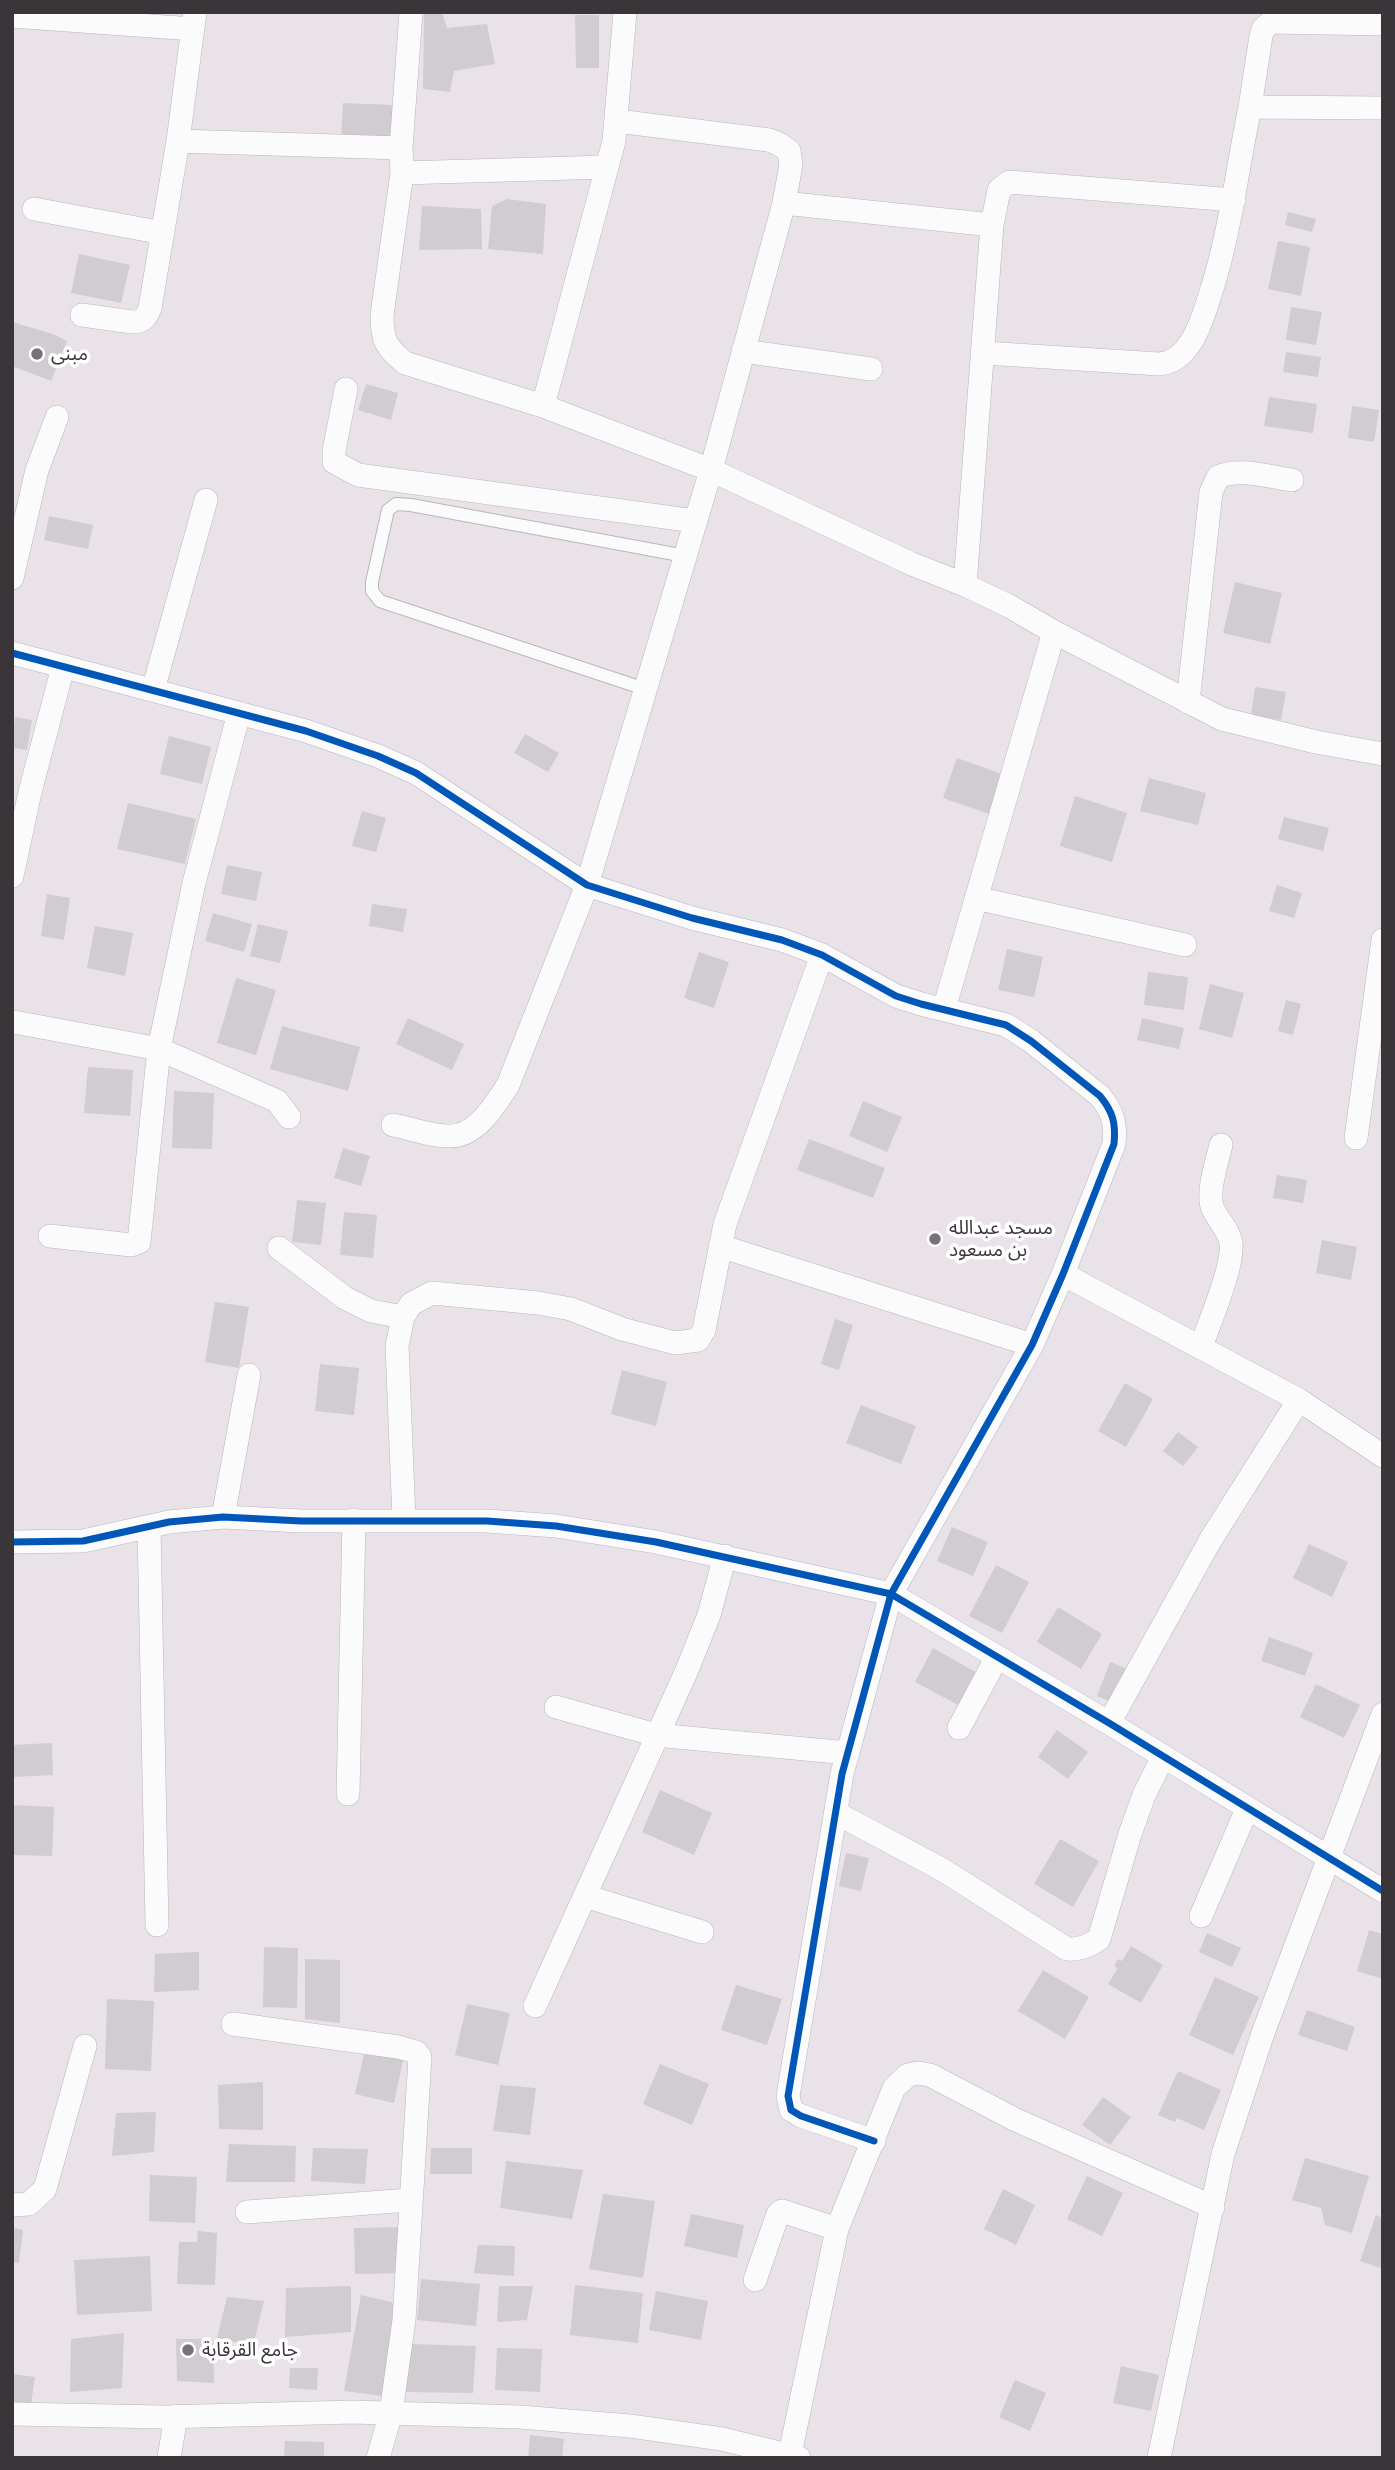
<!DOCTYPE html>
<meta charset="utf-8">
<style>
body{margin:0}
#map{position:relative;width:1395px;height:2470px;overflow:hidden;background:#e9e3e9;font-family:Mulish,sans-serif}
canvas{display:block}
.frame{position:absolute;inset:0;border:14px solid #393539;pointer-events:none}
</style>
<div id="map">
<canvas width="1395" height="2470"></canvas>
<div class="frame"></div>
</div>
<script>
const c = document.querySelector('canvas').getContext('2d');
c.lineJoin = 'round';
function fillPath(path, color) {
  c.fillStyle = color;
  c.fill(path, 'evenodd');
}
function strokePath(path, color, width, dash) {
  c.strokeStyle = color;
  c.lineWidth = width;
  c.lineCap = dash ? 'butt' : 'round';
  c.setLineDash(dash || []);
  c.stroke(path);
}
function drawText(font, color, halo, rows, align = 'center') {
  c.font = font + ' Mulish,"Noto Sans Arabic",sans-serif';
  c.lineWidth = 7;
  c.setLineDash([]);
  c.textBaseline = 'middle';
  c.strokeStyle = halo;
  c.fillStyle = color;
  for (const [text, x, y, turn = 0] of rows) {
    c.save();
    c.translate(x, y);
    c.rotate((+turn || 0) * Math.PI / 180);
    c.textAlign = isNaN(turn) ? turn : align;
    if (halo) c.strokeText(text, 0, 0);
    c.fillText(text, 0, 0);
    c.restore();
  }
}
fillPath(new Path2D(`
 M430,12H442L447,28L487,24L495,64L454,71L450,92L423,89L424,14Z
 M575,15H599V68H576Z
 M343,103L393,105L389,141L341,140Z
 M507,199L546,204L543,254L488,249L492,206Z
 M422,206L481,209L482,249L419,250Z
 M1288,212L1316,219L1312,232L1285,225Z
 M1278,241L1310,247L1301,296L1268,289Z
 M79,254L130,265L121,303L71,293Z
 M1291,307L1322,312L1316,345L1286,340Z
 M12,322L53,334L67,341L51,381L15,367L12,372Z
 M1286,352L1321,357L1318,377L1283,372Z
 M366,384L398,393L391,420L358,410Z
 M1269,397L1317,404L1313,433L1264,426Z
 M1352,406L1379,410L1374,442L1348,438Z
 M49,516L93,525L88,549L44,540Z
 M1235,582L1282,593L1270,644L1223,633Z
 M1255,687L1286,692L1281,720L1251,715Z
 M15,717L32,720L27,750L12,748Z
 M525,734L559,753L548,772L514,753Z
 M169,736L211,747L202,784L160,774Z
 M957,758L1005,775L992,815L943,798Z
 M1149,778L1206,793L1198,825L1140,811Z
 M1075,796L1127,813L1112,862L1060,846Z
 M128,803L196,819L185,864L117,849Z
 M362,811L386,818L376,852L352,846Z
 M1284,817L1329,828L1323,851L1278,839Z
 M227,865L262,872L256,901L221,894Z
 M1277,885L1302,893L1294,918L1269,911Z
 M47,894L70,898L64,940L41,936Z
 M372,904L407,909L403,932L369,926Z
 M213,913L252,924L244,952L205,941Z
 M258,924L288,931L280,963L250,956Z
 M95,926L133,933L125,976L87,968Z
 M1007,949L1043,957L1034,997L998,990Z
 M699,952L729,962L714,1008L684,998Z
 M1148,972L1188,977L1184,1010L1144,1005Z
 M236,978L276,990L256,1055L217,1043Z
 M1210,984L1244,993L1232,1038L1199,1029Z
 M1286,1000L1301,1004L1293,1035L1278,1031Z
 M408,1018L464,1044L452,1070L396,1044Z
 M1142,1018L1184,1028L1179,1049L1137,1040Z
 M282,1026L360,1047L348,1091L270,1069Z
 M88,1067L133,1070L130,1116L84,1113Z
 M174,1091L214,1093L212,1149L172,1148Z
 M863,1101L902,1117L887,1152L849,1136Z
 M809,1139L885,1168L873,1198L797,1170Z
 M343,1148L370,1156L361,1186L334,1178Z
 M1277,1175L1307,1180L1303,1203L1273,1198Z
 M297,1200L326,1203L321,1245L292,1242Z
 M344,1212L377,1215L373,1258L340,1255Z
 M1322,1240L1357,1247L1351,1280L1316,1273Z
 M215,1302L249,1307L239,1368L205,1362Z
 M835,1319L853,1325L839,1370L821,1364Z
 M320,1364L359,1368L354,1415L315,1411Z
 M622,1370L667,1382L656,1426L611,1414Z
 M1125,1383L1153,1399L1126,1447L1098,1431Z
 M861,1405L916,1426L901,1464L846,1443Z
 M1178,1432L1198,1447L1183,1466L1163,1451Z
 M952,1527L988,1542L973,1576L937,1561Z
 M1309,1544L1348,1562L1332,1597L1293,1578Z
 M996,1565L1029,1582L1002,1633L969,1616Z
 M1058,1607L1102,1634L1081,1669L1037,1642Z
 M1269,1637L1313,1653L1305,1676L1261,1661Z
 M933,1648L979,1674L962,1707L915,1682Z
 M1110,1662L1128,1669L1114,1703L1097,1696Z
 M1316,1684L1360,1705L1344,1738L1300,1717Z
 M1057,1730L1088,1752L1068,1779L1038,1757Z
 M52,1743L53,1775L12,1777V1745Z
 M660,1790L712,1813L694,1855L642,1832Z
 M12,1805L54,1807L52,1856L12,1855Z
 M1060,1839L1099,1861L1073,1907L1034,1884Z
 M846,1853L869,1858L861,1891L839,1886Z
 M1369,1930L1383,1934V1979L1357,1971Z
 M1207,1933L1241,1948L1232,1967L1199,1952Z
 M1131,1946L1163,1965L1141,2003L1108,1984L1118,1968L1114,1966L1118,1959L1122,1961Z
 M264,1947L298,1948L297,2008L263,2007Z
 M199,1952V1990L154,1992L155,1954Z
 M305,1959L340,1960V2023L305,2019Z
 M1043,1970L1089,1997L1065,2039L1018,2011Z
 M1215,1977L1259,1997L1233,2055L1189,2035Z
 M736,1985L782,1999L767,2045L721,2030Z
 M107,1999L154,2001L151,2071L105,2069Z
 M467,2004L510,2013L498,2065L455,2055Z
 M1307,2010L1355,2027L1347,2051L1298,2035Z
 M365,2050L404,2056L394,2103L355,2094Z
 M660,2064L709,2084L692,2125L643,2104Z
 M1178,2071L1221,2090L1204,2130L1177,2118L1175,2122L1158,2115Z
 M263,2082V2130L219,2129L218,2085Z
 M500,2085L536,2088L530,2135L493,2131Z
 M1103,2097L1131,2117L1110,2145L1082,2125Z
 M156,2112L154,2152L112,2156L116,2113Z
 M229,2144L296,2146L295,2182H226Z
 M313,2148L368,2149L365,2184L311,2181Z
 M431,2148H472V2174H430Z
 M1305,2158L1369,2176L1352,2233L1325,2225L1321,2208L1292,2200Z
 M506,2161L583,2170L572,2219L500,2208Z
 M150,2175L197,2177L195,2223L149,2221Z
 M1087,2176L1123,2193L1102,2236L1067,2219Z
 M1003,2189L1035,2205L1016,2245L984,2229Z
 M603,2194L655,2201L643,2278L589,2269Z
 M691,2214L744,2225L737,2258L684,2246Z
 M1376,2215L1383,2218V2269L1360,2261Z
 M405,2227L406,2273L355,2274L354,2228Z
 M12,2228L23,2230L19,2263L12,2262Z
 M198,2231L217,2233L215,2285L177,2284L179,2242H197Z
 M478,2245L515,2246L514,2276L474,2273Z
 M150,2256L152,2311L77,2315L74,2260Z
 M421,2279L480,2284L476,2326L417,2320Z
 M575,2285L643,2293L638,2343L570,2335Z
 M351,2286V2332L285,2337L286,2288Z
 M499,2286H533L527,2320L497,2322Z
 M656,2291L708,2301L701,2340L649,2330Z
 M361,2295L395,2303L382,2396L344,2391Z
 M227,2297L264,2301L253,2346L217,2338Z
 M124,2333L122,2388L70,2392L71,2339Z
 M176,2339H213L214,2383L177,2381Z
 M410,2344L476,2346L473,2393L405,2392Z
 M497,2348L542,2349L540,2392L495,2390Z
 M1121,2366L1159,2375L1151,2411L1113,2403Z
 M290,2368H318L317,2390L289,2388Z
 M12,2374L35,2377L31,2404L12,2401Z
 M1015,2380L1046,2393L1030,2431L999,2417Z
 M530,2435L564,2439L562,2458H528Z
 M285,2441L324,2442V2458H284Z`), '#d0ccd1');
const lane = new Path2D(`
 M645,689L380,601L372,591V582L388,510L396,504L411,505L685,556`);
const street = new Path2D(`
 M411,12L401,148L402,173L382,315C382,339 385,347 405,363L543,406L711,470L912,564L965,585L1009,606L1054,632L1222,719L1316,742L1383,754
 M12,16L193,29
 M1250,107L1261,36L1263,29L1271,22L1383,24
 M178,141L401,148
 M402,173L607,167
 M784,203L992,225L965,585
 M34,209L163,233
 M992,225L999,190L1009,182L1234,200
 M82,315L132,322C143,322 146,318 150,308L178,141L195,12
 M743,351L871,369
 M984,353L1159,364C1170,363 1179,358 1186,349C1198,334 1204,314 1210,295C1230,234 1237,170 1250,107L1383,108
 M346,389L334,451V462L358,475L695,521
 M543,406L614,141L625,12
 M12,578L37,470L57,417
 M12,653L306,731L378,756L416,773L587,885L692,918L782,940L822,955L896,996L921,1004L1006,1025L1031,1041L1100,1096C1113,1112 1116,1123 1114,1144L1063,1274L1032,1345L891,1594L842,1774L788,2096L791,2110L801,2116L874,2141
 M153,690L206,500
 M1188,702L1211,492L1218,477C1239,467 1269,477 1292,480
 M12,876L30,792L63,667
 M976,898L1185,945
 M944,1009L1054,632
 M14,1022L159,1049L277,1101L289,1117
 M393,1125C410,1128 429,1136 447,1136C476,1138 494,1106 508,1085L587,885L711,470L784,203L791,165L789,151L779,144L769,140L617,121
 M1356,1138L1383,940
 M50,1236L131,1245L139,1242L159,1049L194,883L239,713
 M720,1246L1032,1345
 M279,1248L345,1298L371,1311L403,1317
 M1063,1274L1299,1400L1383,1456
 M1201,1347C1209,1323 1234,1266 1231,1243C1229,1230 1218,1220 1213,1209C1206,1194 1217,1161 1221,1145
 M223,1517L249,1375
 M404,1520L397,1346L403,1317L411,1304L432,1293L538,1303L571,1309L622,1329L675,1343L698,1340L704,1330L725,1224L822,955
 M149,1527L157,1925
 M12,1542L83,1541L169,1522L223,1517L301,1521H487L556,1526L656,1542L891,1594L1109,1723L1383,1891
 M556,1707L656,1735L848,1753
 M1109,1723L1211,1539L1299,1400
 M959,1728L997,1657
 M348,1794L354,1520
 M836,1813L943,1870L1067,1949C1079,1950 1089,1946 1099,1939L1130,1834L1144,1795L1163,1757
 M585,1896L702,1932
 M1201,1916L1247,1809
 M535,2006L687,1670L709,1615L725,1556
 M233,2024L398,2047L416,2052L420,2057L404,2320L391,2413L378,2458
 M12,2205L29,2204L45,2189L85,2046
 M247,2212L410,2200
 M755,2280L778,2214L782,2211L837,2229
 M12,2414L163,2417L353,2412L520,2417L630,2426L722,2439L799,2458
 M790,2454L837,2229L894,2088L908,2075L918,2073L930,2075L1016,2120L1213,2207
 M169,2458L176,2416
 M1159,2458L1223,2154L1263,2033L1383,1714`);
strokePath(lane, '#b9b5b9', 14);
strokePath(street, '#b9b5b9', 24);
strokePath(lane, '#fcfbfc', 12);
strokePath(street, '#fcfbfc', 23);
strokePath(new Path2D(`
 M12,653L306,731L378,756L416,773L587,885L692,918L782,940L822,955L896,996L921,1004L1006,1025L1031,1041L1100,1096C1113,1112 1116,1123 1114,1144L1063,1274L1032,1345L891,1594L842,1774L788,2096L791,2110L801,2116L874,2141
 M12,1542L83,1541L169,1522L223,1517L301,1521H487L556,1526L656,1542L891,1594L1109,1723L1383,1891`), '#0057b8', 7);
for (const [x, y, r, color] of [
 [37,354,7,"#777277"],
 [935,1239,7,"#777277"],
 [188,2350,7,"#777277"]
]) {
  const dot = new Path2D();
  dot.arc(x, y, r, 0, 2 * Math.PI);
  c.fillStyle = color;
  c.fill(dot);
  strokePath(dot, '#fff', 2.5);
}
drawText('19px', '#393539', '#fff', [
 ["مبنى",51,354],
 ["مسجد عبدالله",949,1228],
 ["بن مسعود",949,1250],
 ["جامع القرقابة",202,2350]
], 'left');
</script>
